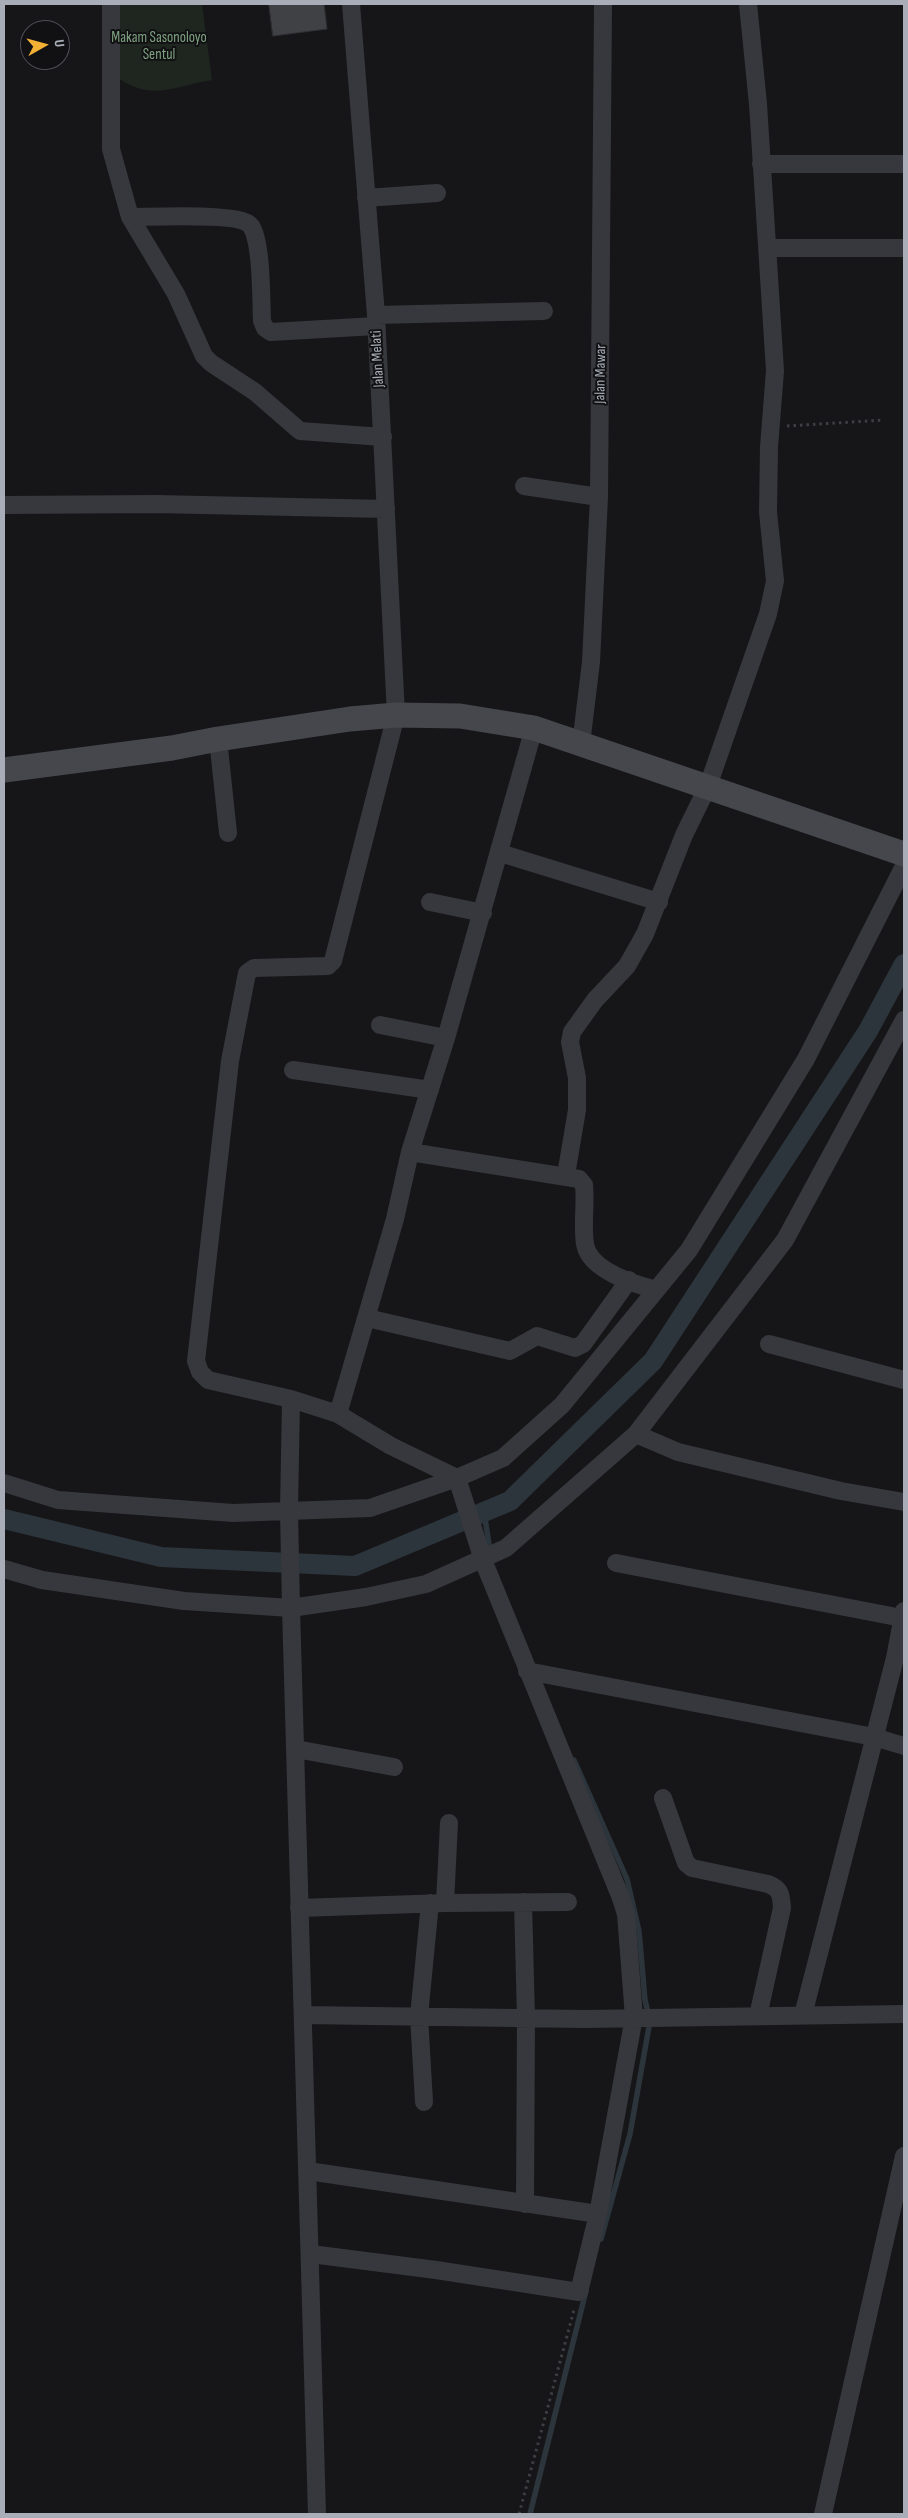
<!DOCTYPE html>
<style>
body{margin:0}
#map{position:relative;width:908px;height:2518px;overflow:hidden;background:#161618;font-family:"Sofia Sans Condensed",sans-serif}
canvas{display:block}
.frame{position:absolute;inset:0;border:5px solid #a8adb8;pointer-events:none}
.north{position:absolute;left:20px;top:20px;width:50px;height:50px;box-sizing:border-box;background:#111113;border:1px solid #4d4f55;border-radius:50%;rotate:83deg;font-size:14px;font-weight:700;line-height:20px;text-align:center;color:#a8adb8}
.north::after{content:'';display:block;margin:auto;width:18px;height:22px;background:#f2b134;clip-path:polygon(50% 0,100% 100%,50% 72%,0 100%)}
</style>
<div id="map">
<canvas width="908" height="2518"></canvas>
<div class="frame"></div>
<div class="north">U</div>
</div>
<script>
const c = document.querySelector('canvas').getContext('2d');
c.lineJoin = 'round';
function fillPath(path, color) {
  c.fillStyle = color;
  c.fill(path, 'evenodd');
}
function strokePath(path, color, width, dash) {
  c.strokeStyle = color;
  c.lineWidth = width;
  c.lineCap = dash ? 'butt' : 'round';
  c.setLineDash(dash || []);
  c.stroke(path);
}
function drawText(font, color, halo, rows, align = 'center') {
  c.font = font + ' "Sofia Sans Condensed",sans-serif';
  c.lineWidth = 4;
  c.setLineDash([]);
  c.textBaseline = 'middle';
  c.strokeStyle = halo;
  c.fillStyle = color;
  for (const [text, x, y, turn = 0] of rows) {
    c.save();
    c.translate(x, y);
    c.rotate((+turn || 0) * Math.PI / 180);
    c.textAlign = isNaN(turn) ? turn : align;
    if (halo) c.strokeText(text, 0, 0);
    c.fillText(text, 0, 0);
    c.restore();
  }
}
fillPath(new Path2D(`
 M116,4H202L212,80C172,87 151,102 115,76Z`), '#1e261f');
strokePath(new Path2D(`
 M484,1512L489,1544
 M574,1760L627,1879L639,1931L645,2000L650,2021L630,2134L601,2239
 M530,2514L586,2291`), '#2c353c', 5.5);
strokePath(new Path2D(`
 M4,1519L161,1557L355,1566L510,1501L653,1361L868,1031L904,964`), '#2c353c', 20);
const building = new Path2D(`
 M269,4H324L327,29L273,36Z`);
fillPath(building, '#404145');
strokePath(building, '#303034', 1);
strokePath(new Path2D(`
 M787,426L884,420
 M519,2514L574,2310`), '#3d3f44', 3, [2.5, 4]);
strokePath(new Path2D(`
 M111,4V149L130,217L176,294L204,356L211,363L255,392L300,431L383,437
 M761,164H904
 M366,198L437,193
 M130,217C150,217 241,212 251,226C262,243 261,299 262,321L265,328L271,332L376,326
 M767,248H904
 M376,315L544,311
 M524,486L599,497
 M4,505L156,504L386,509
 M218,739L228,833
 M581,744L591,662L599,497L603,4
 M500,853L659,902
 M430,902L483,913
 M380,1025L446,1038
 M293,1070L430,1090
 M410,1152L579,1179L584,1185C586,1205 582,1224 585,1244C589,1270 634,1284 656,1290
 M566,1175L577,1110V1078L570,1042L572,1032L595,1000L627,966L645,934L684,835L708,786L768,614L775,581L768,512L769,447L775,371L758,104L748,4
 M367,1318L510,1351L537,1336L575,1348L583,1344L629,1280
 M769,1344L904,1380
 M291,1399L208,1380L200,1372L196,1361L230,1061L247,973L254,968L328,966L333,961L396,715L376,315L351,4
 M636,1434L678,1452L841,1491L904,1502
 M4,1483L58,1500L233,1513L370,1508L457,1478L503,1458L562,1405L689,1250L806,1059L904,866
 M616,1563L902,1618
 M4,1569L42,1580L184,1601L291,1608L366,1597L426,1584L506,1548L636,1434L785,1240L904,1020
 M527,1671L874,1737L904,1746
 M296,1749L394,1767
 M663,1798L686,1863L692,1868L768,1884C781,1889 781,1895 782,1908L758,2016
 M523,1902L526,2018L525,2204
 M445,1903L449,1823
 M299,1908L445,1903L568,1902
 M303,2015L585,2019L904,2014
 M803,2015L895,1658L904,1611
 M424,2102L419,2016L430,1903
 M308,2171L598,2214
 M311,2254L436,2270L579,2292L598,2214L634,2017L626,1914L621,1898L483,1560L457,1478L391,1446L338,1414
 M317,2514L291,1608L289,1511L291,1399L338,1414L395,1219L410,1152L446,1038L534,728
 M823,2514L904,2156`), '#37383d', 18);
strokePath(new Path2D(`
 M4,770L172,748L218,739L350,719L396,715L460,716L534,728L904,854`), '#45474d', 25);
drawText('15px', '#7fa381', '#111113', [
 ["Makam Sasonoloyo",159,38],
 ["Sentul",159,55]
]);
drawText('15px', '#a8adb8', '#111113', [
 ["Jalan Melati",378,359,-93],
 ["Jalan Mawar",601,374,-89]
]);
</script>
